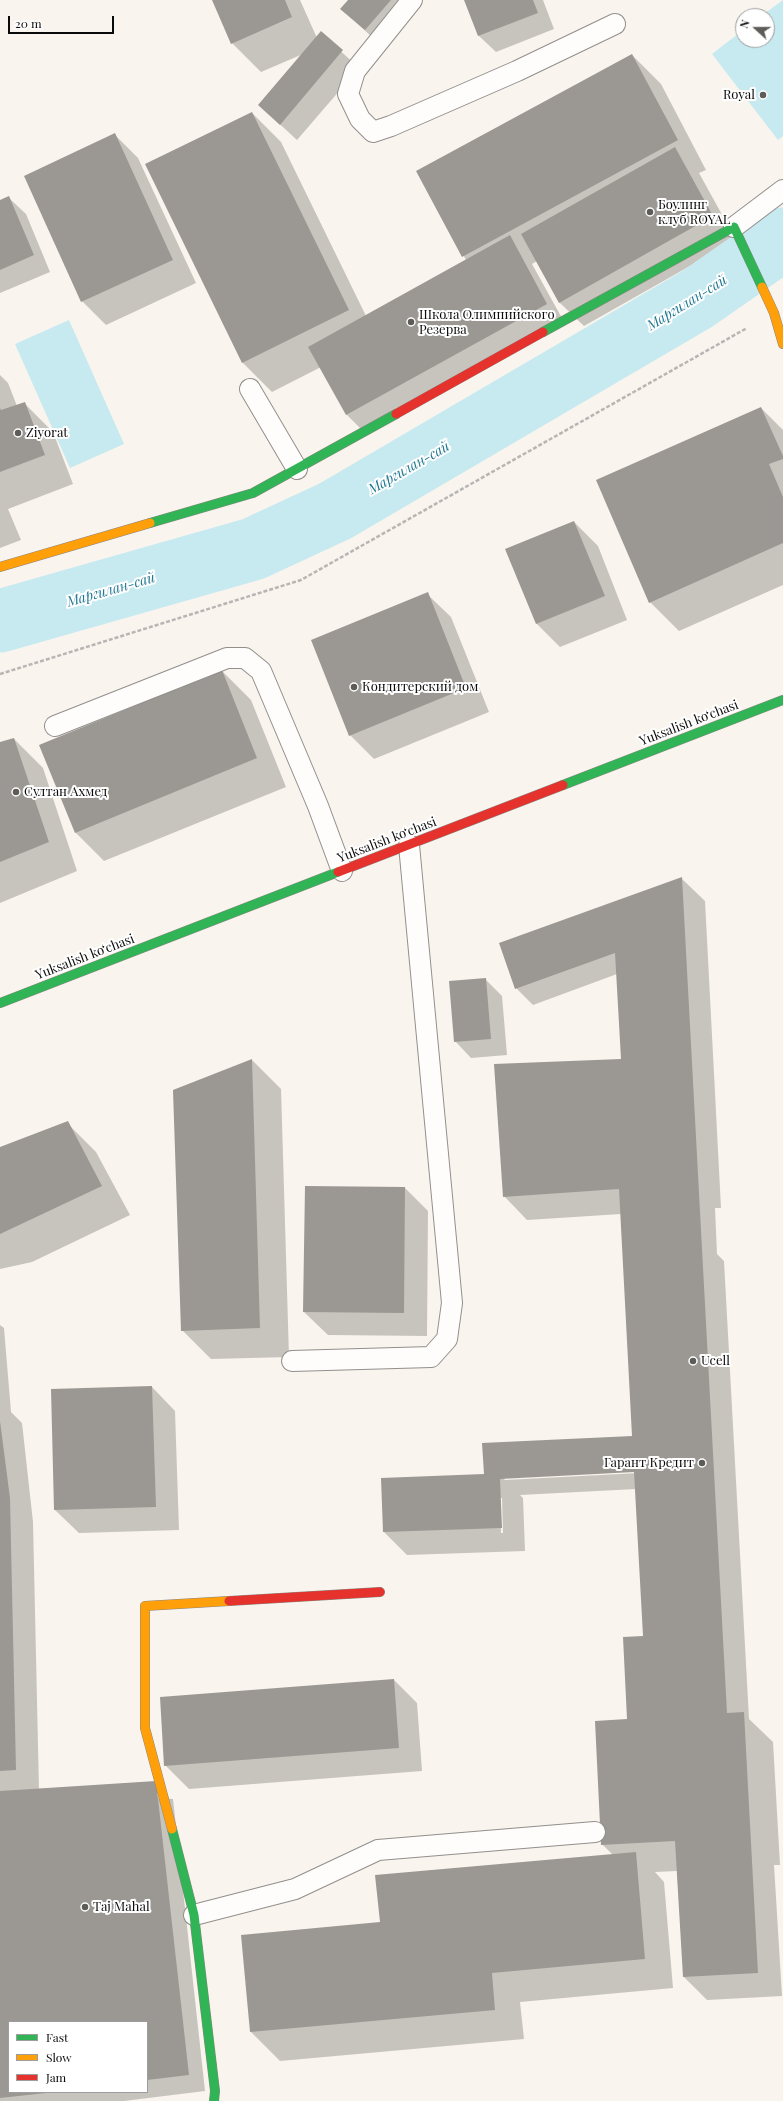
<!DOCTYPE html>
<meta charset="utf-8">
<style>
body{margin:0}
#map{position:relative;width:783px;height:2101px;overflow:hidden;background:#f9f4ed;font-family:"Playfair Display",serif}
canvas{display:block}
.legend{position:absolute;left:8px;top:2021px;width:140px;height:72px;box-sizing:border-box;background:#fff;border:1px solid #9d9d9d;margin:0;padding:5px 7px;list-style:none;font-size:12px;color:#0a0a0a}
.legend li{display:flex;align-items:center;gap:8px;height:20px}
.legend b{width:20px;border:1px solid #9d9d9d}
.north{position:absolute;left:735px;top:8px;width:40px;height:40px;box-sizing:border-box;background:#fff;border:1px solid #9d9d9d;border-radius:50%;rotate:291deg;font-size:11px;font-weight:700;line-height:16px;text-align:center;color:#0a0a0a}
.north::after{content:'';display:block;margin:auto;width:14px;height:18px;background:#5e5c59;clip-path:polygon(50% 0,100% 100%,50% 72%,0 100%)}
.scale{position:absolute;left:8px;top:16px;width:106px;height:18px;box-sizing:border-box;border:2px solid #0a0a0a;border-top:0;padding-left:5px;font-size:12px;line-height:14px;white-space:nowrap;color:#0a0a0a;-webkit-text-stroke:3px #fff;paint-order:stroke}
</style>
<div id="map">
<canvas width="783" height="2101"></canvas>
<ul class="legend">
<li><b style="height:5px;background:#30b455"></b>Fast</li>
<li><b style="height:5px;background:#ff9f0a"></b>Slow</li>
<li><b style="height:5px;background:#e5322d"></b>Jam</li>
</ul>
<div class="north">N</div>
<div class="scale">20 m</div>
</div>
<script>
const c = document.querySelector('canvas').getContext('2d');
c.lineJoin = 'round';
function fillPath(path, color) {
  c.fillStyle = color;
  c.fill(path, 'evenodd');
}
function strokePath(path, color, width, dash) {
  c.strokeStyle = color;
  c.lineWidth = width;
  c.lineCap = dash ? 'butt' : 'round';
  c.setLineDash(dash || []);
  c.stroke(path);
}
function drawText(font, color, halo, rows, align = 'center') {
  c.font = font + ' "Playfair Display",serif';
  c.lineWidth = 4;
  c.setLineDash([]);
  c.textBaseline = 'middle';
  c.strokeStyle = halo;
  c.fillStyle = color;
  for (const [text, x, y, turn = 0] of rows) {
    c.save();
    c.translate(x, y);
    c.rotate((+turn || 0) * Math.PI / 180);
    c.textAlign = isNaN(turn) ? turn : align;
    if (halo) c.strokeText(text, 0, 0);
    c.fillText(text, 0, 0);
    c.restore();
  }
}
fillPath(new Path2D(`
 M783,0V136L778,140L712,54L743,30V40H767V16H761Z
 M69,320L124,444L70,468L15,344Z`), '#c6eaf0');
fillPath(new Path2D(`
 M213,0H300L317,38L321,33L359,68L297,140L259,105L303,54L261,72L232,43Z
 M349,0H421L382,46L341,9Z
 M466,0H543L554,29L496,52L479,36Z
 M632,55L661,84L706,170L699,173L736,240L584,326L560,303L537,261L532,264L563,320L363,431L346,414L321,367L272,392L243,363L146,165L252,113L281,142L366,316L466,260L417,171Z
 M115,135L138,158L196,283L106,325L82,301Z
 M9,198L26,214L50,272L0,293V201Z
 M0,375L8,383L17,406L24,403L53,432L73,484L8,509L21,540L0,548Z
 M761,408L783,430V585L679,631L650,602Z
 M574,522L598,546L627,620L560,647L537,624L506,550Z
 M427,594L451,617L489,712L374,759L350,735Z
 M222,671L251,700L286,787L104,861L75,832Z
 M14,739L43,768L77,871L0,903V744Z
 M681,878L705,901L721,1208H715L717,1254L724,1261L749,1719L773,1742L780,1865H774L782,1996L707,2000L684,1977L677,1871L655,1872L664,1882L673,1988L520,2002L524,2039L280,2061L251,2032L381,1923L613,1855L602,1844L629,1720L644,1637L636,1489L520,1495L523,1498L525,1551L407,1555L384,1532L486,1475L633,1438L621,1214L527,1220L504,1196L622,1060L617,974L533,1005L516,988ZM639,1471V1473L505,1480L503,1478ZM500,1498H502L503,1533H501Z
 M485,979L502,996L507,1055L471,1058L455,1041Z
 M252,1060L281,1089L289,1357L211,1359L182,1330L174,1090Z
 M67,1123L96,1152L130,1215L32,1262L0,1269V1148Z
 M405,1188L428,1211L427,1336L328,1335L304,1312Z
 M0,1325L4,1328L11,1412L22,1423L33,1522L39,1790L173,1799L205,2091L124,2101H0ZM9,2022H147V2092H9Z
 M152,1387L175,1411L179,1530L79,1533L55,1510Z
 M394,1680L417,1703L422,1771L189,1789L165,1765Z`), '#0003');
strokePath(new Path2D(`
 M0,621L253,549L335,511L697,299L783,239`), '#c6eaf0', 63);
fillPath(new Path2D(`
 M212,0H285L292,17L231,44Z
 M348,0H391L365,30L340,9Z
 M464,0H533L538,13L478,36Z
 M321,31L343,50L280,125L258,105Z
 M632,54L678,140L462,257L416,171Z
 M252,112L349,310L242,363L145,164Z
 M115,133L173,260L81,302L24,176Z
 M675,147L713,216L559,303L521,234Z
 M9,196L34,255L0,270V200Z
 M510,235L547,304L346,415L308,347Z
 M25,402L45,455L0,472V408L1,410Z
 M761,407L783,456V459L769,464L783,497V543L649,603L596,480Z
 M574,521L605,596L536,624L505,549Z
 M428,592L466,688L349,736L311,640Z
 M222,670L257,758L75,833L39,745Z
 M14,738L49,842L0,862V742Z
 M682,877L727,1713L744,1712L758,1973L683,1977L675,1841L601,1845L595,1721L627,1719L623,1637L643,1636L634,1472L500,1479L502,1528L383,1532L381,1478L484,1474L482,1443L632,1436L619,1189L503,1197L494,1064L621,1059L615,953L515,989L499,943Z
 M486,978L491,1039L454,1042L449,981Z
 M252,1059L260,1328L181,1331L173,1090Z
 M68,1121L102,1186L0,1234V1147Z
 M305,1186L405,1187L404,1313L303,1312Z
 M152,1386L156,1507L54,1510L51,1389Z
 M0,1421L10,1498L16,1770L0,1771Z
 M394,1679L399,1748L164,1766L160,1697Z
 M156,1781L189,2075L147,2080V2022H9V2092L46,2093L0,2098V1791Z
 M636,1852L645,1959L492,1973L495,2010L250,2032L241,1935L380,1922L375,1875Z`), '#9b9793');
const lane = new Path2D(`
 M412,0L355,71L348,94L360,119L373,132L391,126L517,71L615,24
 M734,227L783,190
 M250,389L297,469
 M55,726L227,658H245L261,671L318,806L342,871
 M292,1361L431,1357L447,1339L452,1303L409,845
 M194,1915L295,1889L378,1850L595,1832`);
const fast = new Path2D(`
 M543,332L734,227L762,287
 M150,523L253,493L396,414
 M563,785L783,700
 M0,1003L338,872
 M172,1829L194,1915L215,2091L214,2101`);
const slow = new Path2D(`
 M762,287L774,313L783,344
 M0,567L150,523
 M172,1829L145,1728V1606L229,1601`);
const jam = new Path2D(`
 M396,414L543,332
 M338,872L563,785
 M229,1601L380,1592`);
strokePath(lane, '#928f8c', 22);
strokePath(fast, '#888683', 10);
strokePath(slow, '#888683', 10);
strokePath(jam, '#888683', 10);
strokePath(new Path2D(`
 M0,674L301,580L747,328`), '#b7b6b5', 2.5, [4, 2]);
strokePath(lane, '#fefdfc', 20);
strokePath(fast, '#30b455', 9);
strokePath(slow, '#ff9f0a', 9);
strokePath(jam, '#e5322d', 9);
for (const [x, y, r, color] of [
 [763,95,4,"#5e5c59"],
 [650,212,4,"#5e5c59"],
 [411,322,4,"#5e5c59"],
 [18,433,4,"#5e5c59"],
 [354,687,4,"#5e5c59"],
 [16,792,4,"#5e5c59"],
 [693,1361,4,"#5e5c59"],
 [702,1463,4,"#5e5c59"],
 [85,1907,4,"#5e5c59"]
]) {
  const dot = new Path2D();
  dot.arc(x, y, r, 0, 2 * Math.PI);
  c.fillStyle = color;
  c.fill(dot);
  strokePath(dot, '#fff', 1.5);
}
drawText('13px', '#0a0a0a', '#fff', [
 ["Royal",755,95,"right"],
 ["Боулинг",658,205],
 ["клуб ROYAL",658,220],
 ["Школа Олимпийского",419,315],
 ["Резерва",419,330],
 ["Ziyorat",26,433],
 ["Кондитерский дом",362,687],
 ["Султан Ахмед",24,792],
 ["Ucell",701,1361],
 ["Гарант Кредит",694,1463,"right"],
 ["Taj Mahal",93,1907]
], 'left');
drawText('13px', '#0a0a0a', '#fff', [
 ["Yuksalish koʻchasi",689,723,-21],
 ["Yuksalish koʻchasi",387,840,-21],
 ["Yuksalish koʻchasi",85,957,-21]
]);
drawText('italic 14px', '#1d7692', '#fff', [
 ["Маргилан-сай",687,303,-32],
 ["Маргилан-сай",409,468,-30],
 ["Маргилан-сай",111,590,-16]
]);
</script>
